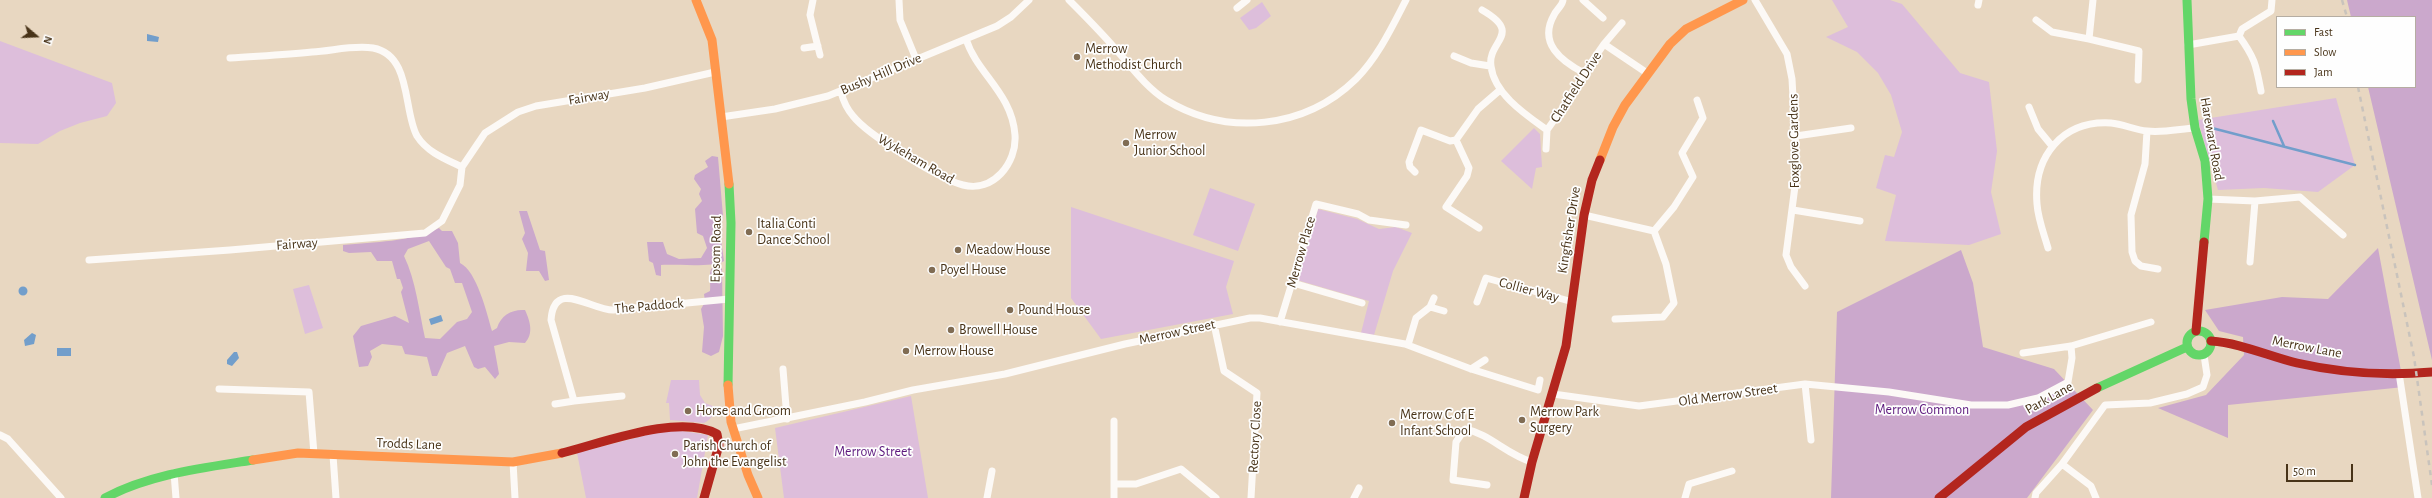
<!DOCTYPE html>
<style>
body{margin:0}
#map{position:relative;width:2432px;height:498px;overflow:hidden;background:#e8d7c1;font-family:"Alegreya Sans",sans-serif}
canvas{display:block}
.legend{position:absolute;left:2276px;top:16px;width:140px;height:72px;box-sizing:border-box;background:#fefefe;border:1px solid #b5ada2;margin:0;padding:5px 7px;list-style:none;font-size:12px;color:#483318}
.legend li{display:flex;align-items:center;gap:8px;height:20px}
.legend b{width:20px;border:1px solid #b5ada2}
.north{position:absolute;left:16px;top:16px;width:40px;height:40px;-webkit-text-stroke:3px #fefefe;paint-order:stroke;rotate:109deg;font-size:11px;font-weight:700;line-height:16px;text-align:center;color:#483318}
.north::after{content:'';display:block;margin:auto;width:14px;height:18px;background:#483318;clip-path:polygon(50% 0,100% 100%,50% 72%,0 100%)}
.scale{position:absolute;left:2286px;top:464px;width:67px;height:18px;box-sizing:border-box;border:2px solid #483318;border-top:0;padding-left:5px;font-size:12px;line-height:14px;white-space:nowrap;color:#483318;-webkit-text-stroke:3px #fefefe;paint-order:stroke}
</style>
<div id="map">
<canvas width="2432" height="498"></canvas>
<ul class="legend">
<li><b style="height:5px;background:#63d668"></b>Fast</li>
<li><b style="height:5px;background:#ff974d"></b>Slow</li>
<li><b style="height:5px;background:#b3261e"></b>Jam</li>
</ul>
<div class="north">N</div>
<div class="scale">50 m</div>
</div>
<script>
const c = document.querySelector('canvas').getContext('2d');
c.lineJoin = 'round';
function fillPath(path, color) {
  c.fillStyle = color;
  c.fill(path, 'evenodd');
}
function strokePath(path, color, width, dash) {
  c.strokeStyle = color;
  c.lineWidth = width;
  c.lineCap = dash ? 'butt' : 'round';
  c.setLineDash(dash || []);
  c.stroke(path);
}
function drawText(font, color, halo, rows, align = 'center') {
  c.font = font + ' "Alegreya Sans",sans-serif';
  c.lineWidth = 3.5;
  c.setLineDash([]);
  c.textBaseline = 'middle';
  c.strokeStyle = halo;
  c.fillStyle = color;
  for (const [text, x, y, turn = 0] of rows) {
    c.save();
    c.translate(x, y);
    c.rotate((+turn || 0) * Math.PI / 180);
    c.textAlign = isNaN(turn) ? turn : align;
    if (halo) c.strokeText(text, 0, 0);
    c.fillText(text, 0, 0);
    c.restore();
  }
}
fillPath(new Path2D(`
 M1832,0H1890L1902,4L1960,73L1989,82L1997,151L1991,192L2001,234L1969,245L1885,241L1896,195L1876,188L1885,155L1894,157L1902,132L1891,95L1878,73L1857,52L1826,37L1848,27Z
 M1262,2L1271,16L1256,28L1249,30L1240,18Z
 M0,41L112,83L116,103L107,116L80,123L60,131L38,144L0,143Z
 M2336,98L2355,165L2318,192L2264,188L2218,190L2198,120Z
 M1534,128L1540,134L1542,167L1536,168L1532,189L1501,161Z
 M1210,188L1255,204L1238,251L1193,235Z
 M1071,207L1234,261L1226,287L1233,314L1101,339L1071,298Z
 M1318,209L1357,219L1379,229L1396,227L1412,233L1393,271L1374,335L1361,333L1369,301L1297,280Z
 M309,285L323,328L305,334L293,289Z
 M671,380H699L700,395L705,403L715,407C714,414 712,419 704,423L670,420L669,403H666Z
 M911,396L928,498H784L775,428Z
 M670,429L708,435L697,498H586L577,453Z`), '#ddbedb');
fillPath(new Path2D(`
 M2347,0H2432V360L2368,87H2415V17H2351Z
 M712,156L718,157L723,216L719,226L724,261C713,268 676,264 661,265V276L656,275L653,263L649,261L647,242H663L667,254L679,259L701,258L707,248L703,236L697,233L695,209L702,201L699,194L701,189L694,179L695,175L708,167L705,161Z
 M519,211H527L540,250L545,251L549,280L545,281L539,271H526L528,253L522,239L525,233Z
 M439,228L442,231H452L458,243L460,263C477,271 487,314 492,331L497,328C501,315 512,309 525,310C530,321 534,333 525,343L509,342L494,346L499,374L495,379L485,367L478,369L474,367L465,346L447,353L437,376H432L427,357L405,354L402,346L382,344L370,351L372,357L368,366L359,367L353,336L361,326L395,316L409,323L401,292L403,288L400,279H397L392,261H377L371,252L349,253L343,251V245C375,242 409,242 439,228ZM429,241L446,267L450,269L455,283H462L472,312L467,319L457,322L440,339L425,338C419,311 416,281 404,256L408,249Z
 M2378,248L2404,387L2228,405V438L2158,408L2206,395L2244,355L2243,337L2219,331L2205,310L2282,297L2328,299Z
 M1961,250L1973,283L1983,347L2054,369L2093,410L2027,498H1831L1837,312Z
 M720,267L722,269L723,336L719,352L711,356L702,352L704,327L701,309L705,302L704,294L710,291C711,283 708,273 712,268Z`), '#cba8cc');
fillPath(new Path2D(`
 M147,34L159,37L158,42L147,41Z
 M18.5 291a4.5 4.5 0 1 1 9 0a4.5 4.5 0 1 1-9 0Z
 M441,315L443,321L431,325L429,319Z
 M32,333L36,335L34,344L25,346L24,340Z
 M57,348H71V356H57Z
 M234,352H237L239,358L232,366L227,364V360Z`), '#729ecb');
strokePath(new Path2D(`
 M2273,121L2284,146
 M2208,127L2355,165`), '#729ecb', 2.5);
strokePath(new Path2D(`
 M813,0L810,15L820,55
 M899,0L900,20L916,59
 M1069,0C1086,17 1103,34 1119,53C1133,69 1147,88 1166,100C1227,137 1305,129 1356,79C1378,57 1392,27 1406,0
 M1563,0C1563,5 1556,10 1554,15C1538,43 1561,61 1584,73
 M1583,0L1603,18
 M1755,0L1787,54L1792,79L1797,171L1786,255L1791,267L1805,286
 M2093,0L2089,39L2139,51L2138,80
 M1978,5L1979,0
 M1237,8L1247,0
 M1482,10C1524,34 1487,41 1491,66C1494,94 1526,115 1547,130
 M2036,20L2052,32L2089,39
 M2239,36C2255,58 2256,65 2261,91
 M1604,44L1622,23
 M2188,45L2239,36L2242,29L2271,11L2272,0
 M804,48L818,46
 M1454,56L1471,63L1490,66
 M230,58C257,56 285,55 312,52C332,51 352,45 373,48C412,55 403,111 417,136C427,152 445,159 462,167
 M841,92C843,100 847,109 853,116C868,135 939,179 963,185C993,193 1017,163 1015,135C1012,93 977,74 966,39
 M2029,107L2038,129L2052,146
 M721,117L775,109L828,96L997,26L1011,17L1029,0
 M1547,130L1577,88L1584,73L1604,44L1647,73
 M2147,131L2145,164L2131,215L2132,252L2135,261L2141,266L2158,269
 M1796,136L1851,128
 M1456,140L1469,168L1467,176L1446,207L1479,228
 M1546,149L1547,130
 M1415,172L1410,167L1409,162L1421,130L1450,141L1456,140L1478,109L1500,90
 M2208,199L2255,201L2250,262
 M2255,201L2300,197L2343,235
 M1793,210L1860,221
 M1584,215L1654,231L1666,264L1674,303L1663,317L1615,319
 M1654,231L1674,207L1693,177L1682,153L1703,118L1697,100
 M2048,248C2044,234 2038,219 2037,204C2033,157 2062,120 2111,123C2123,124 2135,130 2147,131C2162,133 2180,129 2195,128
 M89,260L230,250L425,233L442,221L460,185L462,167L485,133L518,112L536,106L645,88L715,72
 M1293,283L1362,303
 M1477,302L1486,278L1573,302
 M1430,307L1434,298
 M1280,322L1316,204L1358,214L1369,220L1406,225
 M1214,324L1224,371L1257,393L1251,498
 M1408,345L1416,318L1430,307L1444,311
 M2023,353L2071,346L2151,322
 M783,369L787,419
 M1471,369L1485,360
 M2399,373L2418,498
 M1805,384L1811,440
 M219,389L309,392L314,454
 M1553,394L1639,406L1805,384L1889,392L1971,405H2008L2038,398L2068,382L2072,358L2071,346
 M622,396L574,401L551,320C554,278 591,310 613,310L729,299
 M555,404L574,401
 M1114,421V498
 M733,429L865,402L913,390L1005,374L1125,344L1250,318H1260L1405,344L1471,369L1538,390L1540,380
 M0,435L8,439L61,498
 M333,455L336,498
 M513,462L515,498
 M2062,464L2091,486L2096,498
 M174,473L176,498
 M1114,484H1136L1181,469L1216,498
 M1487,485L1453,480L1456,442L1465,429C1490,434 1507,455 1532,462
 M987,498L992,471
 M1354,498L1359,488
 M1685,498L1689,484L1732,471
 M2035,498L2036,493L2062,464L2105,405L2150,403L2187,394L2203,387L2207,375L2204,355`), '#fcf9f6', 7);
strokePath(new Path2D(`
 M2187,0L2191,99L2195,128L2205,161L2208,199L2204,242
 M2187 343a12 12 0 1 1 24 0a12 12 0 1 1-24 0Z
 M728,385L731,223L729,184
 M2097,388L2187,347
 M105,498C150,474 203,468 253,460`), '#63d668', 9);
strokePath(new Path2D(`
 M696,0L712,40L729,184
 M1600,160L1613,127L1625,105L1670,44L1686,29L1743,0
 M728,385L731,422L748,475L758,498
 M253,460L298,453L513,462L562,453`), '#ff974d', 9);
strokePath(new Path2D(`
 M2196,331L2204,242
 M2211,341C2241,343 2268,356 2297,363C2341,373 2387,376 2432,372
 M562,453C603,443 679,413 717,434L719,445L704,498
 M1524,498L1532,462L1566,346L1584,215L1592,180L1600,160
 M1939,498L2026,427L2097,388`), '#b3261e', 9);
strokePath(new Path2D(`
 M2342,0L2347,17
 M2358,87L2414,357L2432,485`), '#c9c3bc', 2.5, [5, 5]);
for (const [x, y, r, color] of [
 [1077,57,4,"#806c53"],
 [1126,143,4,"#806c53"],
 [749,232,4,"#806c53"],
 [958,250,4,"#806c53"],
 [932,270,4,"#806c53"],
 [1010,310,4,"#806c53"],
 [951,330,4,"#806c53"],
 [906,351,4,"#806c53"],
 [688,411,4,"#806c53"],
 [1522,420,4,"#806c53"],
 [1392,423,4,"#806c53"],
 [675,454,4,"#806c53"]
]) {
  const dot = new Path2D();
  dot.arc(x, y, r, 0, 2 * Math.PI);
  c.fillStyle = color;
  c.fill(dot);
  strokePath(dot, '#fefefe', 1.5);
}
drawText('14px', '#483318', '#fefefe', [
 ["Merrow",1085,49],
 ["Methodist Church",1085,65],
 ["Merrow",1134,135],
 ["Junior School",1134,151],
 ["Italia Conti",757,224],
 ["Dance School",757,240],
 ["Meadow House",966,250],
 ["Poyel House",940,270],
 ["Pound House",1018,310],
 ["Browell House",959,330],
 ["Merrow House",914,351],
 ["Horse and Groom",696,411],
 ["Merrow Park",1530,412],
 ["Surgery",1530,428],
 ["Merrow C of E",1400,415],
 ["Infant School",1400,431],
 ["Parish Church of",683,446],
 ["John the Evangelist",683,462]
], 'left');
drawText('14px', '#483318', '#fefefe', [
 ["Bushy Hill Drive",881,74,-23],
 ["Chatfield Drive",1576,87,-57],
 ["Fairway",589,97,-10],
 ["Hareward Road",2212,139,80],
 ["Foxglove Gardens",1794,141,-91],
 ["Wykeham Road",916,159,30],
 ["Kingfisher Drive",1569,230,-81],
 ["Fairway",297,244,-4],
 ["Epsom Road",716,249,-89],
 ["Merrow Place",1301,252,-74],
 ["Collier Way",1529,290,15],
 ["The Paddock",649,306,-5],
 ["Merrow Street",1177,332,-12],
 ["Merrow Lane",2307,347,11],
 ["Old Merrow Street",1728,395,-8],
 ["Park Lane",2049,398,-29],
 ["Rectory Close",1255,437,-87],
 ["Trodds Lane",409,444,2]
]);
drawText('14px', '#5d197e', '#fefefe', [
 ["Merrow Common",1922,410],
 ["Merrow Street",873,452]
]);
</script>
